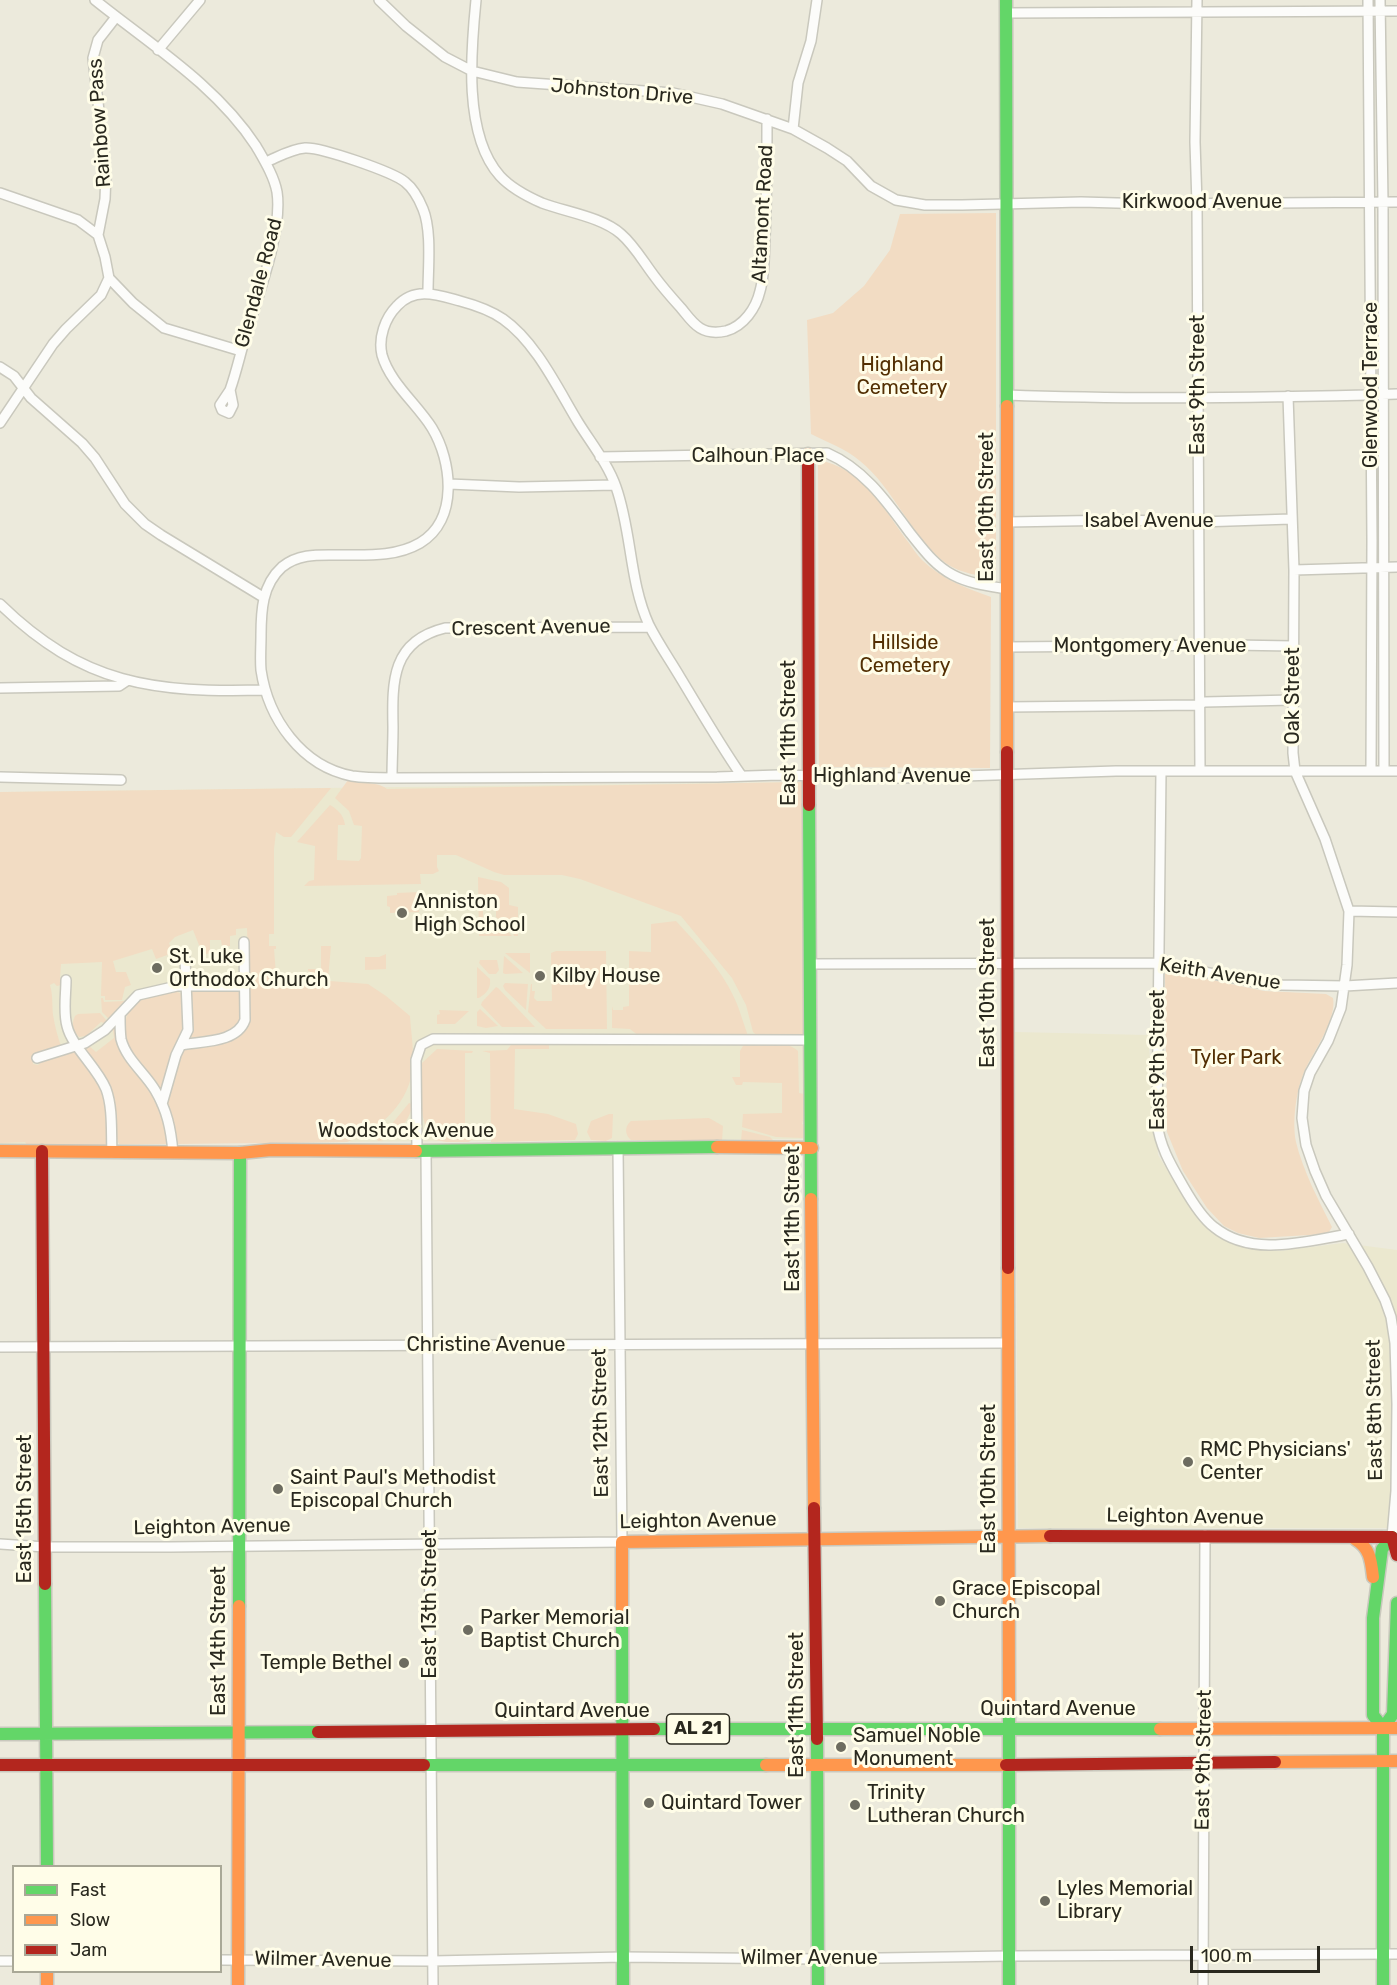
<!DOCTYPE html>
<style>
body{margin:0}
#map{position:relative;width:1397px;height:1985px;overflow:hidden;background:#eceadc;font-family:Rubik,sans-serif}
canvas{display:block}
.legend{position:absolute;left:12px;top:1865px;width:210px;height:108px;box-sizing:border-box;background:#fffde8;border:2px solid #a9a897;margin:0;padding:8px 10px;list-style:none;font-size:18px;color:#29281e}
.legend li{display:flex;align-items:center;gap:12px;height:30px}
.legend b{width:30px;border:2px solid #a9a897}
.scale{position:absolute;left:1190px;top:1946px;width:130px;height:27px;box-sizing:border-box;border:3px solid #29281e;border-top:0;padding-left:8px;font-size:18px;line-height:21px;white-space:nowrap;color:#29281e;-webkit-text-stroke:4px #fffde8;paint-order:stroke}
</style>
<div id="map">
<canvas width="1397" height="1985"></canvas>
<ul class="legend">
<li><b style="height:8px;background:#63d668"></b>Fast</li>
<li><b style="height:8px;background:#ff974d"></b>Slow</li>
<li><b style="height:8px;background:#b3261e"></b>Jam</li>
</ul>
<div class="scale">100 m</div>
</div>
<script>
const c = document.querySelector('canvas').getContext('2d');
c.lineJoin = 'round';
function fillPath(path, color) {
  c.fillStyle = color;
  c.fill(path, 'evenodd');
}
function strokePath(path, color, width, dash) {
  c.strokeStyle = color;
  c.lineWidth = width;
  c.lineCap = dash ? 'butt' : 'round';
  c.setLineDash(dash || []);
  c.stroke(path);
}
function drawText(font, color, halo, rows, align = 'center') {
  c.font = font + ' Rubik,sans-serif';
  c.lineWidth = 6;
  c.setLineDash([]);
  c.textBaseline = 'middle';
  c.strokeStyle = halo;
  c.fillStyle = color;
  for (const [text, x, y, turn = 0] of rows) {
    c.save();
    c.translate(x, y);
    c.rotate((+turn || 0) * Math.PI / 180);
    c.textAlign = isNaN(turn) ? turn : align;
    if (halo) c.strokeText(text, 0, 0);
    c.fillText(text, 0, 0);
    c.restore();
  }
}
fillPath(new Path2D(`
 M803,782L806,1139L0,1144V792Z
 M1015,1032L1148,1035L1158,1155L1175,1183L1207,1224L1227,1240L1246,1248L1280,1251L1343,1243L1397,1250V1528H1018Z`), '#ebe8cf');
fillPath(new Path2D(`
 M996,213V578C980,576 960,573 947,564C913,540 893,487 860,461C846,449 827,442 811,434L807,320L833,313L864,286L890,250L900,214Z
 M818,460C861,468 881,504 905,538C911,545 916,554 922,560C942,579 965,588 991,597L990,768L819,767Z
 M348,780C360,784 377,781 387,789L803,782L805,1035L759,1037L753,1032L746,1005L732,978L681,916L580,879L562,875H504L494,872L456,855H437V867L439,871L433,874H420L421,884L304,886L309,881L314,880L315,846L297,842L330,805C337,809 344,815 345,825H338L337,860L359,861L361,858L362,826L354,825L349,811L335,798Z
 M331,788L291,837H284L276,832L274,849V934H269V946H276V949H274L276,974L308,973L330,981L368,984L386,996L410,1016C411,1034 415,1054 412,1073C406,1106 378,1131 347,1142L175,1144L172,1118L167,1099L182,1052L186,1048C208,1044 246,1045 250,1017L247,928L236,929V935L230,936V946H222L221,940H210V953L203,955L193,930L175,937L169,943L173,953L156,959L152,949L113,961L116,972H126L131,985L125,987L122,1000H105V996H101L102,962L61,964L60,978L61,985L57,986L54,983L50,985C53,995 52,1005 53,1015C55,1027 58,1038 62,1049L51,1053L34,1055L33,1064L38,1065L43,1060L76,1049C86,1063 99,1077 104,1093C109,1110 108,1128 109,1145H27L25,1142L0,1143V792Z
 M478,877L501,882L509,888V905L518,907V936H514L512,931L496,917V903L486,902L483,905V934L494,933V921H496V932H500V924L512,936H479Z
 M419,892V912L390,913V907L387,906V896L397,895V893Z
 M676,921C699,946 724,972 737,1004C741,1014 744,1025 748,1036H639L630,1029L612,1028V1006L613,1010H623V1007L629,1006V951L651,952V924Z
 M321,946H331L328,979L308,971V969H321Z
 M556,951H606L607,1029H546L528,1012L531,984H532V991H535L534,998L537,1001H552L551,953Z
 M505,953H530V973Z
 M386,954V969L365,970V957H379Z
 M504,956L523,973L505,974L503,973Z
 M497,960L499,970L496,974H489L479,963L480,960Z
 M477,967L490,979C491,988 487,993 479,998H477Z
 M1170,971L1264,991L1326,994L1333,998C1337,1019 1314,1051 1305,1070C1296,1090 1292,1121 1296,1142C1303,1171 1319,1201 1332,1227L1329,1232L1325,1234L1259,1238L1238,1233L1224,1226L1207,1208L1183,1171L1167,1132L1165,974Z
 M505,983L528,984L526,1010L505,990L503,986Z
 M496,987L498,988L535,1027H502L481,1005L482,1002Z
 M194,989L241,990L242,1020L233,1032L192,1038L191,1036L193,1031L191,992Z
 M175,991L184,995V1033L162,1094C145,1071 113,1042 129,1011C132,1006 137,1000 143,998C153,994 165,993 175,991Z
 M101,998H103L104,1002L124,1001C122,1009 115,1013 109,1019L102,1012Z
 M480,1009L498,1026L486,1028L477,1026V1012Z
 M439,1010L469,1011L455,1024H437V1015L440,1014Z
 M100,1013L107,1021L104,1023L101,1022L86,1036L79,1037C73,1031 71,1024 75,1016L78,1014Z
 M113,1029H115L122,1050L147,1086L162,1112L168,1144H119L114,1130L112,1102L84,1049L89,1046L96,1052L114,1038Z
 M744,1044C760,1044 785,1039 798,1051L799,1093L804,1094L805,1113L802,1124L804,1125L805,1135L803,1138L776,1137L742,1127L743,1114L782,1113V1083L743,1082L742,1085H736L732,1077H740V1051Z
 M511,1045H549V1049H515L514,1109L548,1114L576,1124L578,1134L575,1140L491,1142L490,1053L482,1051L507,1050Z
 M437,1049L473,1051L472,1053H465V1132L472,1134V1139L469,1142H447L435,1140C415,1120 423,1088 422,1063Z
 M409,1103L412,1104C412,1119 393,1141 378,1141L376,1137L391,1125Z
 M609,1114H613V1115L612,1138L606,1141L591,1140L587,1132L591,1121Z
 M709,1118L723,1126L722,1141L631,1140C625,1135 624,1127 631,1121Z
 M742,1130L770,1137L774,1141H741Z`), '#f2dcc3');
const street = new Path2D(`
 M95,0C151,45 216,85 256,146C264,160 274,176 277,192C283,231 257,299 245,338C240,355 236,373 230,390
 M379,0L406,26L445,57L472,71L517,82L673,93L722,104L793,129L827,148L847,161L871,186L896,200L925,205H962L1081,202L1152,204L1397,202
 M476,0C471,50 463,135 500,176C511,188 526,196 542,203C566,212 602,217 621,234C635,246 644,263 655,277C663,288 672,298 681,308C687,315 692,323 700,328C708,333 717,333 726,331C744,326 756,308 760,291C765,274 764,255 765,237C767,198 767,158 767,119
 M1197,0L1195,142L1197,204L1200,771
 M1368,0L1372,540L1371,771
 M1380,0L1383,202L1384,771
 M1006,13L1397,11
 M158,50L200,0
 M793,129L798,83L811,41L817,0
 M266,162C278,157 291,149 305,148C321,147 393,172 405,182C414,189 419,199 423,209C432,231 428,268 428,292
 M0,193L78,220L98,235L105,257L109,278L101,295L66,329L53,344L0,423
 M98,235L105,199L106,173L93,58L98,40L116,17
 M109,278L133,303L164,328L241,351
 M0,367L14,376L31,398L82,443L95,458L125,504L145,524L161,535L263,597
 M230,390L233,405L229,413L222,410L220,405Z
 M1007,395C1137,400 1267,398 1397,394
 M1288,396L1294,570L1293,753L1295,771L1325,839L1349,911L1347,965L1341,1008L1328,1041L1310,1073L1304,1091L1302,1118L1306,1145L1315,1171L1326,1196L1368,1267L1385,1300L1391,1317L1395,1343L1397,1404L1396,1491L1392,1537L1396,1538
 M600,457L827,453C864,469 887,502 910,533C923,549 934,565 953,575C970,584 989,586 1007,589
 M449,484L519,487L615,485
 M1007,522L1121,520L1199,522L1291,519
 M1294,570L1397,567
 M0,604C83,685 154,693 265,690
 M1007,647L1232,645L1293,646
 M0,688L119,686L128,680
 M1007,707L1199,705L1204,702L1293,700
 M1161,772L1157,1123C1160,1147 1171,1165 1183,1186C1191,1200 1202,1218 1214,1227C1252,1258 1306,1241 1349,1234
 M741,775C719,743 700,710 680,677C670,660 658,643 649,625C629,581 632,532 616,487C608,464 591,443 578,422C558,389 536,342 503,319C490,310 475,305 460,301C438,295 415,286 397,306C385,318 378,338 382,355C390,383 417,404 432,428C452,461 459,520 420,543C396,557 367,555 340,555C320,555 299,553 282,567C262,585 261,611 261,636C261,647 260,659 261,670C268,718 301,766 352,776C365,778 379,778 392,778L717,777L779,775L903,778L1116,771H1397
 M0,777L121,780
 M392,778C392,761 393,744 393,727C392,680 392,641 445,628L650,627
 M1349,911L1397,912
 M810,964L1158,963L1260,983L1281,985L1345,986L1397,983
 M66,980C66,994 63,1012 67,1026C72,1047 97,1067 106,1089C113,1108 111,1132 112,1153
 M120,1015C120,1023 120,1032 121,1039C126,1059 145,1073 155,1090C167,1110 171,1129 173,1153
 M181,1045C202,1041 237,1043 245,1020L244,942
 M37,1058L85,1043L105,1030L138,995L177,986H245
 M162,1104L176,1055L188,1030L185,958
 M417,1151L416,1060L421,1045L433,1039L810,1040
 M426,1151L433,1985
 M0,1347L1008,1343
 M0,1544L45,1547H170L622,1542L618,1149
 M220,1960L433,1961L623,1957L817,1959L1009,1956L1397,1954
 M0,1961H14
 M1203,1985L1205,1535`);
const fast = new Path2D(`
 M1006,0L1007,406
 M809,805L811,1199
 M416,1151L717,1147
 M1392,1537L1382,1549L1373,1618V1715L1383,1728L1393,1714L1397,1603
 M45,1584L47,1866
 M239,1606L240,1153
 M622,1609L623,1985
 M1009,1708V1985
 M1383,1728V1985
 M654,1729H1160
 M0,1734L318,1732
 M817,1739L818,1985
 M424,1765H766`);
const slow = new Path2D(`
 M1007,406V752
 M717,1147L812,1148
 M0,1151L240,1153L271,1150L416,1151
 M811,1199L814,1508
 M1008,1268L1009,1708
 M1355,1539C1370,1548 1371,1560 1373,1577
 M622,1609V1542L1050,1536
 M1160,1729L1397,1728
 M1275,1762L1397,1761
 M766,1765H1006
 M47,1972V1985
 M238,1985L239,1606`);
const jam = new Path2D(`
 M808,454L809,805
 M1007,752L1008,1268
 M42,1151L45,1584
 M814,1508L817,1739
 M1050,1536L1392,1537
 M1392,1537L1397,1555
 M318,1732L654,1729
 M0,1765H424
 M1006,1765L1275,1762`);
strokePath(street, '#c9c8bd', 12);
strokePath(fast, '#c9c8bd', 15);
strokePath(slow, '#c9c8bd', 15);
strokePath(jam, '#c9c8bd', 15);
strokePath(street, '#fcfcfa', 9);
strokePath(fast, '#63d668', 12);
strokePath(slow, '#ff974d', 12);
strokePath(jam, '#b3261e', 12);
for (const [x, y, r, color] of [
 [402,913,6,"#6d6c60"],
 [157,968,6,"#6d6c60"],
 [540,976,6,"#6d6c60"],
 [1188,1462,6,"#6d6c60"],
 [278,1489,6,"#6d6c60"],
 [940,1601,6,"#6d6c60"],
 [468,1630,6,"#6d6c60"],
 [404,1663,6,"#6d6c60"],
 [841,1747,6,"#6d6c60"],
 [649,1803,6,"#6d6c60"],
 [855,1805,6,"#6d6c60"],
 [1045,1901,6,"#6d6c60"]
]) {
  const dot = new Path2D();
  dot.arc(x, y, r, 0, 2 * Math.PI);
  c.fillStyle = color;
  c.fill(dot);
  strokePath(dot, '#fffde8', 2);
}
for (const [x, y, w] of [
 [698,1729,63]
]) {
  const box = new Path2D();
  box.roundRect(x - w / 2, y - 15, w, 30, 4.5);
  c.fillStyle = '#fffde8';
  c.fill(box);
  strokePath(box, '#29281e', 1.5);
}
drawText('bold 18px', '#29281e', null, [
 ["AL 21",698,1729]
]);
drawText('20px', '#29281e', '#fffde8', [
 ["Johnston Drive",622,92,5],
 ["Rainbow Pass",100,123,-94],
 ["Kirkwood Avenue",1202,202],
 ["Altamont Road",763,214,-87],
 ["Glendale Road",259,283,-75],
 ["East 9th Street",1198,385,-90],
 ["Glenwood Terrace",1371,385,-90],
 ["Calhoun Place",758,456],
 ["East 10th Street",987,507,-90],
 ["Isabel Avenue",1149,521],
 ["Crescent Avenue",531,628,-1],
 ["Montgomery Avenue",1150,646],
 ["Oak Street",1293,696,-90],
 ["East 11th Street",789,733,-90],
 ["Highland Avenue",892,776],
 ["Keith Avenue",1220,974,9],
 ["East 10th Street",988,993,-90],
 ["East 9th Street",1158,1060,-90],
 ["Woodstock Avenue",406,1131],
 ["East 11th Street",793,1219,-90],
 ["Christine Avenue",486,1345],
 ["East 8th Street",1375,1410,-91],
 ["East 12th Street",601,1423,-91],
 ["East 10th Street",989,1479,-90],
 ["East 15th Street",25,1509,-90],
 ["Leighton Avenue",1185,1517,1],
 ["Leighton Avenue",698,1521,-1],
 ["Leighton Avenue",212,1527,-1],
 ["East 13th Street",430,1604,-90],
 ["East 14th Street",219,1641,-90],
 ["East 11th Street",797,1705,-90],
 ["Quintard Avenue",1058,1709],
 ["Quintard Avenue",572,1711],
 ["East 9th Street",1204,1760,-89],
 ["Wilmer Avenue",809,1958],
 ["Wilmer Avenue",323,1960,1]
]);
drawText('20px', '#532f03', '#fffde8', [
 ["Highland",902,365],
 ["Cemetery",902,388],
 ["Hillside",905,643],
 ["Cemetery",905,666],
 ["Tyler Park",1236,1058]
]);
drawText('20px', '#29281e', '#fffde8', [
 ["Anniston",414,902],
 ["High School",414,925],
 ["St. Luke",169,957],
 ["Orthodox Church",169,980],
 ["Kilby House",552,976],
 ["RMC Physicians'",1200,1450],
 ["Center",1200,1473],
 ["Saint Paul's Methodist",290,1478],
 ["Episcopal Church",290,1501],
 ["Grace Episcopal",952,1589],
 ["Church",952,1612],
 ["Parker Memorial",480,1618],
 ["Baptist Church",480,1641],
 ["Temple Bethel",392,1663,"right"],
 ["Samuel Noble",853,1736],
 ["Monument",853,1759],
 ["Trinity",867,1793],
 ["Lutheran Church",867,1816],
 ["Quintard Tower",661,1803],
 ["Lyles Memorial",1057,1889],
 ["Library",1057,1912]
], 'left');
</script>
